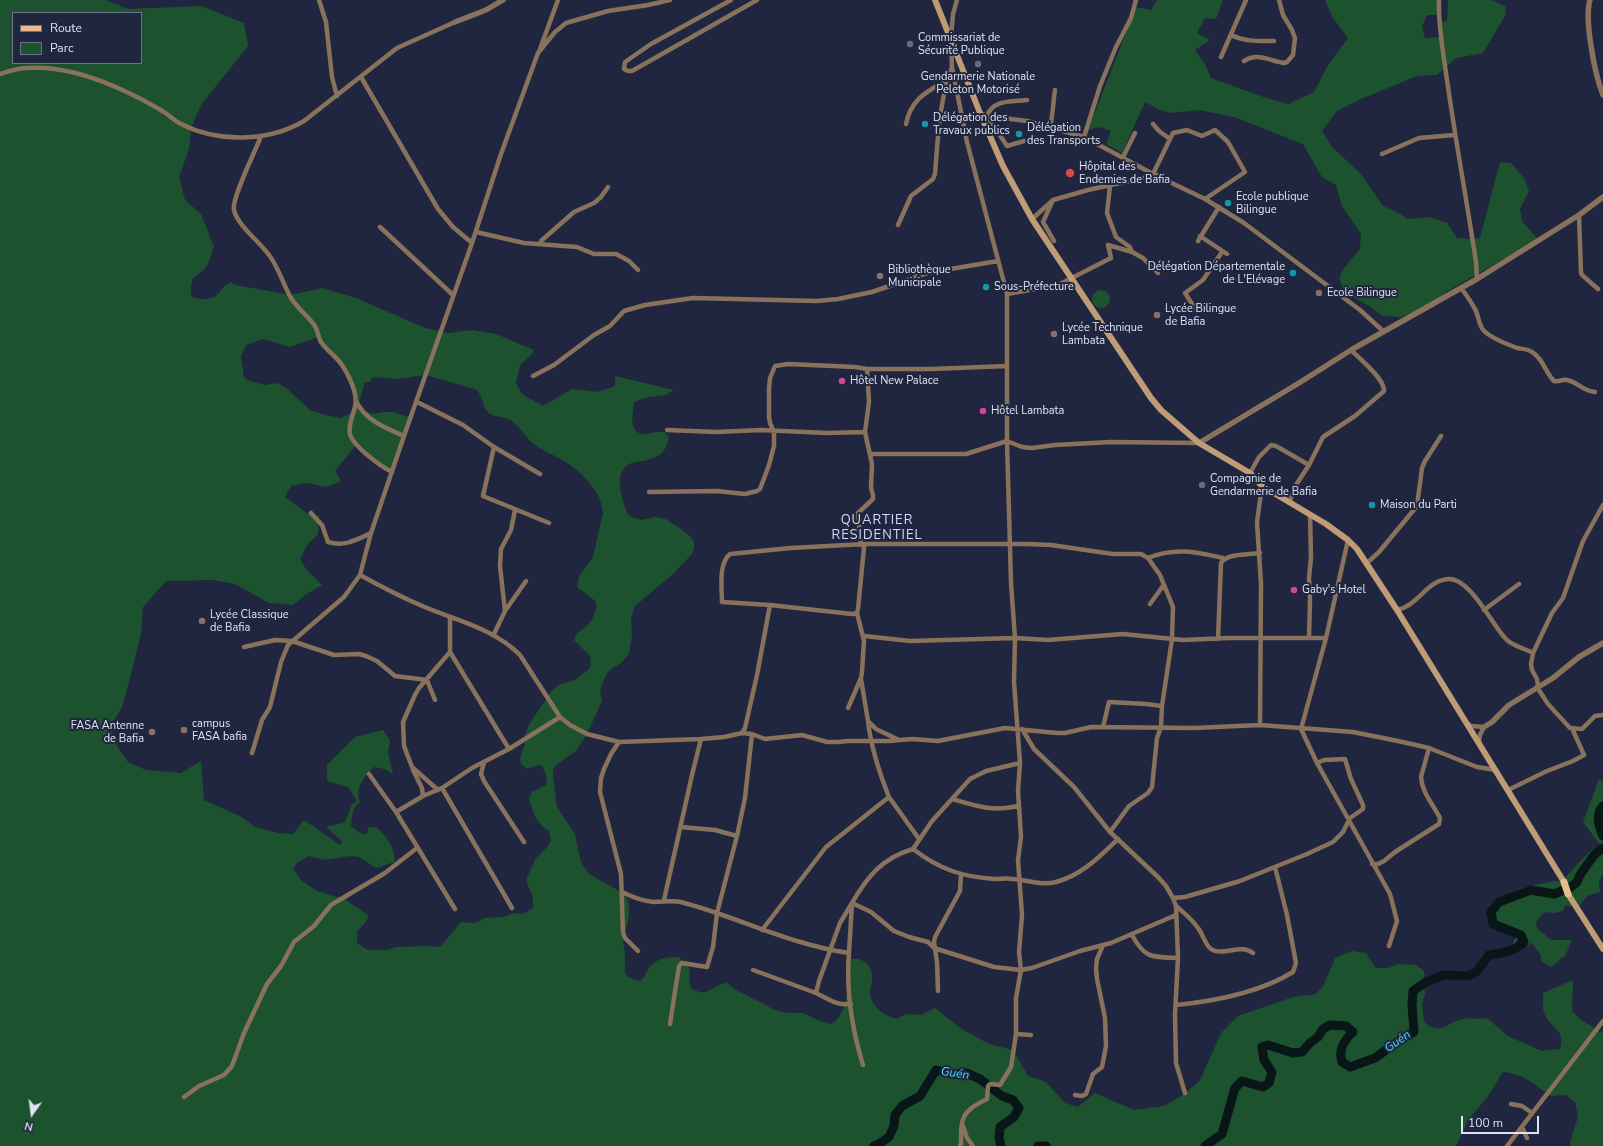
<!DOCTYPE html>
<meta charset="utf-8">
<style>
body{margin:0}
#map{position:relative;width:1603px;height:1146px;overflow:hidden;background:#20263f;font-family:"Nunito Sans",sans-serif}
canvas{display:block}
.legend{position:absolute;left:12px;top:12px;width:130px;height:52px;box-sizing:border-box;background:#20263f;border:1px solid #6c7287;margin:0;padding:5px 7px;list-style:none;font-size:12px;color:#dee3f3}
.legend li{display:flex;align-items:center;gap:8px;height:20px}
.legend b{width:20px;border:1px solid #6c7287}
.north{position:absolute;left:12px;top:1094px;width:40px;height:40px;-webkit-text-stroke:3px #20263f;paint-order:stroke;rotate:194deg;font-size:11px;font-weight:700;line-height:16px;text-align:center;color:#dee3f3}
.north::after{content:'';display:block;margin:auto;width:14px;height:18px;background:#dee3f3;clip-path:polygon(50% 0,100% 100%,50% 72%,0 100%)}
.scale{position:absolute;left:1461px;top:1116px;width:78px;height:18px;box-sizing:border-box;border:2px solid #dee3f3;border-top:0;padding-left:5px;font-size:12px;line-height:14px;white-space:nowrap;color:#dee3f3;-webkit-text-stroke:3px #20263f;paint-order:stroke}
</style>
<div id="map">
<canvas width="1603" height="1146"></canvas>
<ul class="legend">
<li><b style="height:5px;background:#e9bc8b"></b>Route</li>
<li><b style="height:11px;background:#1d522f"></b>Parc</li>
</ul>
<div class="north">N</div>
<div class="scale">100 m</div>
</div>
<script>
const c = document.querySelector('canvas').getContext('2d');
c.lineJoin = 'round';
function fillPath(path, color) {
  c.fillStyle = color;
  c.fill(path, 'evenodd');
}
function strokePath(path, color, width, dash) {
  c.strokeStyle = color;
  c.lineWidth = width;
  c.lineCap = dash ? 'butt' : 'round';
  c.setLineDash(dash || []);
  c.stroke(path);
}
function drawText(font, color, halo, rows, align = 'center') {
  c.font = font + ' "Nunito Sans",sans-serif';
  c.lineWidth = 4;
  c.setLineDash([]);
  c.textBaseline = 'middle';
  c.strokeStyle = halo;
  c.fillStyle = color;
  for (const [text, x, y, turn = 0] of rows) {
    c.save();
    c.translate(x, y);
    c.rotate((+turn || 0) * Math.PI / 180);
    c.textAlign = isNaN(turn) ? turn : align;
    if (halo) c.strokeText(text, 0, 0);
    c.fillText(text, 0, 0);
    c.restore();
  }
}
fillPath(new Path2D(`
 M0,0H105L128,9L201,6L244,23L248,46L201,105L191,128L189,149L179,177L185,200L201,214L214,247C212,252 210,260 207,265C197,280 190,272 191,295C194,298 197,299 202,299C222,300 217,288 231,282L235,285L291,295L322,288L356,298L425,328L448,333L472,330L496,334L534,350L531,355L520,365L516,383L522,394L543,406L572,389L597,392L615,386V376L674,390L666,395L648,397L634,402C633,414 627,435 646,434C653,433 658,431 665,432L669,437C668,444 664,454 656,457C648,461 637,461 629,464C612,472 623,504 629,516L641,520L654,517L666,519L681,529L691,537L694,542V548L692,554L672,575L635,606L631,618L632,635L629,654L621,663L611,669L607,673L600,690L602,701L587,734L576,751L556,765L553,770V776L557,807L575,834L580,858L582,864L589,874L623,893L627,898L629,905V917L623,942L625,954V973L628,977L640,981C645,977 646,973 649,968C656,958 668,957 678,957C697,972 686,970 691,988C709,1000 712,983 728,983L734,989L775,1010L787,1013H803L820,1021L831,1024C849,1017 849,975 849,959C864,957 873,965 872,979C872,984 869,990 870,995C873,1008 884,1015 896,1019L906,1014L921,1015L935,1008L960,1028L989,1044L1013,1050L1028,1076L1046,1082L1065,1103L1078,1107L1095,1093L1134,1110L1164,1106L1186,1093L1200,1080L1221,1033L1238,1016L1293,997L1316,994L1324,985L1335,958L1352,951L1366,953L1376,968H1388L1399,964L1416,965L1424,971L1425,995L1422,1004L1424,1022C1441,1036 1446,1023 1462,1019C1470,1017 1479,1020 1487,1018L1508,1036L1519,1041L1542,1051L1560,1049C1566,1030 1552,1029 1545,1015C1542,1010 1543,999 1543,993L1573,980L1572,1011L1581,1020L1603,1033V1146H1571L1570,1142L1578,1117L1575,1102L1566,1095L1550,1096C1535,1084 1523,1074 1503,1072L1488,1096L1468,1120L1456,1146H0ZM13,13H141V63H13ZM318,337L341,364L355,398L351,413L341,418L325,415L310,410L286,388L278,383L265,385L247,380L244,377L241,356L246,345L263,339L290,347ZM426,375L477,390C483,397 482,408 490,414C497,418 507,416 513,422C521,428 526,438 534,444C543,451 554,455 564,461C581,471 602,492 603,513L593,557L579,576L577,587L594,600L597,606C593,619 590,626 577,633L574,640L590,656L591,665L589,669L575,680L561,684L552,690L530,723L525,735V744L520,758L521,764L527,769L538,765L542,766L547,777L546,785L532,792L529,799C534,814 535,822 549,831L551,841L547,847L536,858L527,878V884L533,897V908L523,914L514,913L504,917L484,918L479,922L472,923L461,922L440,947L431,946L395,947L388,950H368L357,943V932L367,920L368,915L344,899L317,891L301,880L293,869L297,863L309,856L324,860L350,856L359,857L376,868L395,862C394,846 388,838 376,827H369L366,834L360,833L351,826C352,815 352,809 360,802C354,789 365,776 374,767L384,769L393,774L388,752L390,741L383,730L355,737L327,765V781L348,787L357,801L352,804L345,822L326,827L342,841L340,845L304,820L293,834L278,833L255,827L240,816L204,800L201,761L181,773L146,770L128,762L118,748L110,727L122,707L128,686L141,634L143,607L166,581L212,580L235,584L269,603L293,605L305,595L322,585L306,569L300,559L307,545L318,534L319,516L308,514L285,497L291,486L307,483L326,487L341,481L335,471L356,445L392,473L411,418C405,416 398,413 392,412C375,411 374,419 358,406L365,382H370L373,377L396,379Z
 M1157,0H1223L1216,19L1205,18L1197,33L1210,40L1195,50L1206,66L1211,78L1266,98L1288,104L1314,92L1328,65L1348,38L1333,18L1325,0H1439L1438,15H1427L1422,26L1425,38L1440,37L1441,22L1447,21L1448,0H1491L1506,6L1505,16L1483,53L1456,58L1437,75L1417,76L1361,99L1337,111L1322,131L1332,147L1361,174L1383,206L1397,212L1408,219L1429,217L1447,223L1457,238L1469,239L1480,238L1500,162L1511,163L1524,178L1529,191L1520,209L1522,221L1538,239L1446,292L1431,304L1401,317L1383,316L1369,306L1344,292L1339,278L1345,267L1360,249L1361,234L1342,206L1336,185L1322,177L1303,144L1234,117L1199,110L1171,113L1160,110L1145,102L1122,153L1106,144L1111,131L1099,127L1088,130L1136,7L1151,10Z
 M1092 299a9 9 0 1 1 18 0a9 9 0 1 1-18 0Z
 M1599,779L1603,781V873L1599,882L1600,892L1587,896L1578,908L1565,905L1563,911L1555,913L1544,912L1536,922L1537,928L1551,940H1572L1565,956C1559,958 1557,964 1551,967L1541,961V955L1532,943L1527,946L1515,936L1491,925L1487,918C1498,910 1505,896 1517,890C1528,885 1543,884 1555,881L1561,882L1590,851L1601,846L1583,822Z`), '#1d522f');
strokePath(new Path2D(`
 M1513,949C1514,942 1515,938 1521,935`), '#48545a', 1.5);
strokePath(new Path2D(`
 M1603,806C1595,814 1599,827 1603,836
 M874,1146L879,1144L889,1137L894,1126L895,1115L902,1106L920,1096L936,1070L952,1074L966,1073L980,1079L1002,1096L1013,1100L1019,1108L1014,1117L1000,1127L999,1138L1001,1146
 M1038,1146H1046
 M1205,1146L1222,1134L1235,1088L1242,1081L1263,1087L1269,1083L1272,1072L1264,1060L1262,1047L1268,1045L1293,1053L1302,1052L1310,1043L1318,1037L1323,1029L1330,1025L1346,1026L1353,1032C1344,1040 1338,1050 1342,1062L1350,1067L1375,1058L1400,1040L1414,1032L1412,1005L1413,991L1426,982L1444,975L1468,976L1477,971L1489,955C1502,953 1515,951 1524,942L1521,935L1493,924L1491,912L1499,902L1531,890L1554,894L1571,887L1577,882L1580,875L1594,855L1603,848`), '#081618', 9);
strokePath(new Path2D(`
 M319,0L326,22L332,77L337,96
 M670,0L648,5L608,11L566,23L555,32L538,53L501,154L472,243L404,436L371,533L360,575C380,586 399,596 420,605C454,620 494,628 520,655L560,717L570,725L587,734L619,742L701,739L724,737L742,733L745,728L757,675L770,605L852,614L857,613L858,609L864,548L865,544H1027L1051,545L1113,554H1141L1148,558L1160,575L1173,607L1172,639L1162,706L1161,727L1157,738L1152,787L1148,793L1129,806L1110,832
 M731,0L651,44L625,62L624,69L628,71H632L757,0
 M1439,0C1438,23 1442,44 1445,66C1454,132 1466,196 1476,262L1477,279
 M1231,35C1245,42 1258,41 1274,41
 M951,38L953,14L957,0
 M951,45L952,67L967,142L1007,294V441L1011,583L1015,638L1014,682L1020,763L1018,791L1021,837L1018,860L1022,915L1019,952L1021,970L1032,968L1080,951L1111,943L1176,915
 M540,49L558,0
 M1221,57L1246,0
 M1244,61C1258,52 1269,61 1284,63L1287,62L1293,55L1295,38L1292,30L1283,15L1279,0
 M0,74C9,71 18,68 27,68C57,66 91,76 118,88C134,95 149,103 164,112C170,116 175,121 181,124C219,143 268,142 304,121L397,48L455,22
 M361,77L438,209L453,227L472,243
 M980,113L987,116L1027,121L1084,137L1153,174L1205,199L1244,223L1360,310L1383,331
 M906,124C911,99 926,92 947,80
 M1153,124L1159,131L1170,139
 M1050,127C1053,114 1053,103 1055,90
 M261,136C256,150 231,199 234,210C237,225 260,242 269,255C279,268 283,284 291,298C298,309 308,316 315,326C318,331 318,337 321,342C327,351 336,356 342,365C349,376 358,394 355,407C353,415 348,425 350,434C353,446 380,466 392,472
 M1084,137L1100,86L1116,47L1131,18L1136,0
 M1024,141L1007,146L987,116C993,99 1012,102 1027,100
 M1382,154L1419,138L1454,135
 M1123,157L1135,133
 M1153,174L1173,133L1187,130L1202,136L1215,130L1228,142L1245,172L1205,199
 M1110,186L1107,213L1116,237L1130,247L1132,252L1143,258L1158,273
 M1052,202L1043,222L1054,241
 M1579,215L1581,273L1582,275L1598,289
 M1032,219L1053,200L1088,190L1157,175
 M898,225L911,196L933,179L935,174C938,138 939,101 952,67
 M380,227L453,295
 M476,232L524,243L577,247L594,254H616L629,261L638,270
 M1200,236L1227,254
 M1198,241L1219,207
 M541,244V241L574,212L594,203L601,197L608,187
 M1461,288C1467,296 1472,303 1476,311C1479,318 1479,326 1484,331C1492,339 1507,344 1517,348C1522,349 1528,349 1532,352C1543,358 1546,374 1554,381C1559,382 1563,379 1567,380C1578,382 1582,391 1595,392
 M1007,294L1058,285L1111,258L1108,245L1132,252
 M1196,310L1185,293L1203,280L1222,252
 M533,376L554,365L594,335L610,326L624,311L645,305L693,298L817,301L838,299L872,292L927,273L998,261
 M356,401C365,420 385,428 404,436
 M417,402L463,425L494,447L540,474
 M667,430L716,432L761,430L827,433L865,432L869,402L867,369
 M494,447L483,496L549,523
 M871,454H966L1007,441L1022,447L1032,448L1055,445L1111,442L1199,443
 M1250,473L1259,457L1271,445L1276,446L1309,465
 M1262,486L1257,522L1261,584L1260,725L1353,732L1398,741L1429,748L1477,767L1496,770
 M649,492L717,491L745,494L757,491L760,489L769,465L774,446V432L770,423L769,417V389L770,378L775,366L788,364L855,367L867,369H931L1007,366
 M1289,503L1296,485L1309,465L1323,437L1355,416L1384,391C1385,379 1359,358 1351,350
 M311,513L322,525L328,542C345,547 356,540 371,533
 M1348,540L1326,638L1301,729L1317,763L1390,894L1397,921L1389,946
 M861,545L858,513L873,499V495L871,488L872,464L865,432
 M1148,558C1175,547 1196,552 1223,558
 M1367,563L1379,552L1417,506L1422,468L1425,461L1441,436
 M1150,604L1163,586
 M770,605L722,602C722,588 718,564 730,554L791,548L865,544
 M1397,610C1418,606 1426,581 1448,579C1470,577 1492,625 1506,639C1512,646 1524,648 1533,653
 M1484,610L1519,584
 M505,611L500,566L501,549L511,530L515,510
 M494,634L505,611L526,581
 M864,636L910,641L1015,638L1048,640L1123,634L1183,640L1229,638H1326
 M1309,638L1310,600L1309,578L1311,557L1310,514
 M1218,639L1221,563C1227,553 1249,555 1260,553
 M244,647L275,640L292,641L334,655L359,654L366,656L377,661L395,676L427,680L435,700
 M450,652L509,749
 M861,679L868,721L876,729L899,740
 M1538,686L1537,679L1532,670L1531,664L1533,653L1552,613L1563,598L1583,541L1603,505
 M1537,687L1548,704L1570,728L1582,729L1595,716L1603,715
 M848,708L861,678L862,672L864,641L857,613
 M868,721C871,748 879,772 889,797
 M1467,723L1471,726L1484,727L1480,735L1479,743
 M1103,727L1109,702L1146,704L1162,706
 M1022,729L1034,749L1074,787L1110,832L1158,877L1166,886L1173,898L1176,906L1178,958L1175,1014L1176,1063L1185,1093
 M752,734L765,739L802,735L827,742H838L848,741H889L912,739L938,741L1005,728L1057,733H1065L1091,727L1194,728L1260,725
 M619,742L611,754L604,769L601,778L600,792L621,874L623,933L625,938L638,951
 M252,753L262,720L270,707L281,662L288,645L344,597L360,575
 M484,762L481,774L484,781L524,842
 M1020,763L986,771L970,779L932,821L913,849C939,869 962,877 995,879C1001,879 1007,878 1013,879C1027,880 1042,886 1056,882C1082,875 1099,857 1118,839
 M413,770L422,788L423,796
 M369,774L396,812
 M442,788L512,908
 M438,790L412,767L404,746L403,722L415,695L419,688L450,652V617
 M1508,790L1547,771L1573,761L1584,755L1572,728
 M952,799C976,806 993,812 1018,806
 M681,827L715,830L737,836
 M913,849C882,858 867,877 852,903L871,912L894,931L909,937L928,942L934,948L994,967L1021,970L1016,998V1034L1031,1035
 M1372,864H1378L1384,861L1395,852L1439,824L1440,818C1433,804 1422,793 1421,777L1429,748
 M622,892C632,897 643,901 654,902C663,902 671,900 681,902C738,917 791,945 849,953L852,903L840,923L819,981L816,993L753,970
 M1173,898L1185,897L1240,881L1307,854L1333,842L1343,832L1350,818L1363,809V805L1351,779L1345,759L1324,760L1317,763
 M664,900L692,775L701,739
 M1176,906C1184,913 1192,919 1198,928C1203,934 1205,945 1211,949C1222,957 1240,943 1253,953
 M455,909L396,812L423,796L442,788L472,768L509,749L560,717
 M762,930L826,847L889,797L919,839
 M1132,935C1145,959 1152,957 1178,958
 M849,953C846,990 852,1029 863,1065
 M938,991L937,962L934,942L935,937L960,891L961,874
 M816,993C828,999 838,1006 851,1004
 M1176,1005C1216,1001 1259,993 1293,972L1296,963L1287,915L1275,867
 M670,1024L679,966L682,963L707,967L713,947L717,913L737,836L745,798L752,734L742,733
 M1075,1095L1082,1096L1086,1094L1093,1074L1102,1067L1106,1046L1105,1018L1097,979L1096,968L1097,959L1103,945
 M184,1097L199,1086L224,1075L232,1066L244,1033L267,984L281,966L294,942L314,926L331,905L385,873L417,848
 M1511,1104L1522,1106L1532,1113
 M963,1126L967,1138L973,1146
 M1522,1127L1527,1138
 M960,1146L961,1144C961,1118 961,1111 987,1099L988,1086L990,1084L1000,1085L1011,1067L1016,1034
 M1507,1146L1603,1021`), '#88725b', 4.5);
strokePath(new Path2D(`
 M1590,0C1584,20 1595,75 1603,95
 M455,22L486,10L503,0
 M1199,443L1299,383L1351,350L1477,279L1579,215L1603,197
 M1484,727L1492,722L1509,705L1553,678L1579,657L1603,643`), '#88725b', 5.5);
strokePath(new Path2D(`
 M935,0L980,113L1003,166L1032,219L1151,398L1161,410L1199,443L1250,473L1262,486L1326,524L1348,540L1357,549L1397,610L1564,882
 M1568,894L1603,949`), '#bf9c76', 6);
strokePath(new Path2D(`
 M1564,882L1568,894`), '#e9bc8b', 7);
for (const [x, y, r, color] of [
 [910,44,4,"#5c6f8a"],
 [978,64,4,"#5c6f8a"],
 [925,124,4,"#0f9aa8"],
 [1019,134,4,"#0f9aa8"],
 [1070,173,5,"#e0444e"],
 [1228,203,4,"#0f9aa8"],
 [1293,273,4,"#0f9aa8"],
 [880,276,4,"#8d6e63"],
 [986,287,4,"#0f9aa8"],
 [1319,293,4,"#8d6e63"],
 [1157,315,4,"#8d6e63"],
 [1054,334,4,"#8d6e63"],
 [842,381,4,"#d1479c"],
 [983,411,4,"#d1479c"],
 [1202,485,4,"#5c6f8a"],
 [1372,505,4,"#0f9aa8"],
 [1294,590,4,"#d1479c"],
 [202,621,4,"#8d6e63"],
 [184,730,4,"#8d6e63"],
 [152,732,4,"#8d6e63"]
]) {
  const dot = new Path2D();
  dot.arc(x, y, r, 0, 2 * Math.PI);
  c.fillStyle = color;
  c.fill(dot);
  strokePath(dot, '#20263f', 1.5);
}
drawText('11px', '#dee3f3', '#20263f', [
 ["Commissariat de",918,38],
 ["Sécurité Publique",918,51],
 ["Gendarmerie Nationale",978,77,"center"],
 ["Peleton Motorisé",978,90,"center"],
 ["Délégation des",933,118],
 ["Travaux publics",933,131],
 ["Délégation",1027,128],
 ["des Transports",1027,141],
 ["Hôpital des",1079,167],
 ["Endemies de Bafia",1079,180],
 ["Ecole publique",1236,197],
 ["Bilingue",1236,210],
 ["Délégation Départementale",1285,267,"right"],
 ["de L'Elévage",1285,280,"right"],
 ["Bibliothèque",888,270],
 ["Municipale",888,283],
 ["Sous-Préfecture",994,287],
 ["Ecole Bilingue",1327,293],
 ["Lycée Bilingue",1165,309],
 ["de Bafia",1165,322],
 ["Lycée Technique",1062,328],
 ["Lambata",1062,341],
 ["Hôtel New Palace",850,381],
 ["Hôtel Lambata",991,411],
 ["Compagnie de",1210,479],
 ["Gendarmerie de Bafia",1210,492],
 ["Maison du Parti",1380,505],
 ["Gaby's Hotel",1302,590],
 ["Lycée Classique",210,615],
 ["de Bafia",210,628],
 ["campus",192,724],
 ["FASA bafia",192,737],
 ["FASA Antenne",144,726,"right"],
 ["de Bafia",144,739,"right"]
], 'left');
drawText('italic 12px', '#49ddf7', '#20263f', [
 ["Guén",1398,1042,-35],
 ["Guén",955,1074,8]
]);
c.letterSpacing = '1px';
drawText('13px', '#d1dbfc', '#20263f', [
 ["QUARTIER",877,521],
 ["RESIDENTIEL",877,536]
]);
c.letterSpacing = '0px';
</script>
